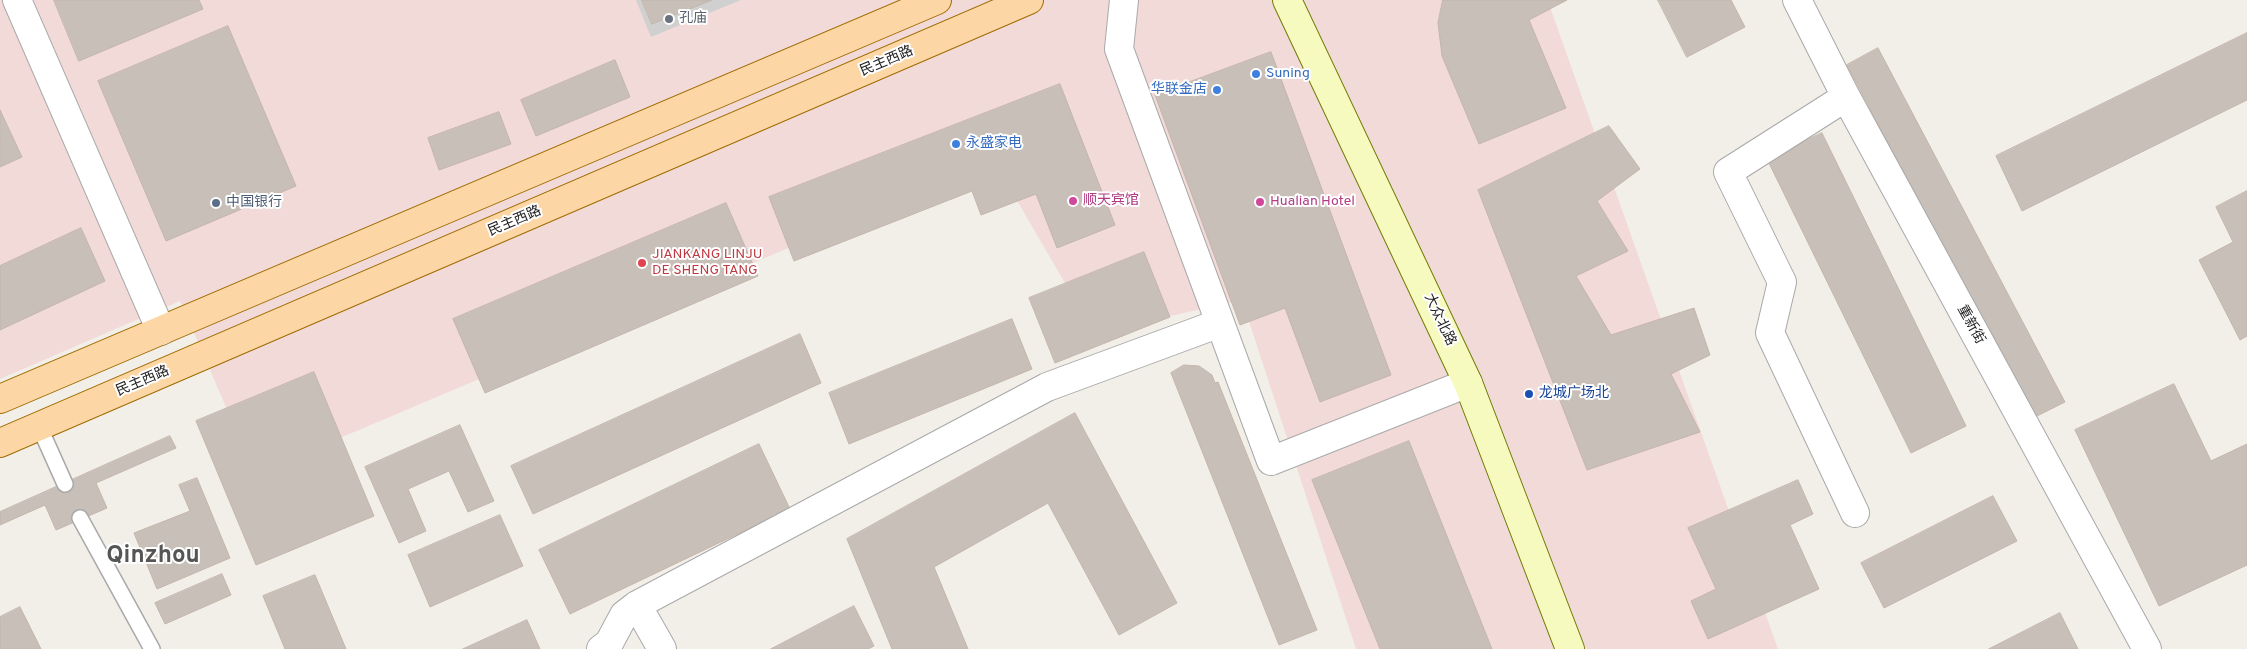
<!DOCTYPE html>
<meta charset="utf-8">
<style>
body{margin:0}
canvas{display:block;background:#f2efe9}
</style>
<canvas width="2247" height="649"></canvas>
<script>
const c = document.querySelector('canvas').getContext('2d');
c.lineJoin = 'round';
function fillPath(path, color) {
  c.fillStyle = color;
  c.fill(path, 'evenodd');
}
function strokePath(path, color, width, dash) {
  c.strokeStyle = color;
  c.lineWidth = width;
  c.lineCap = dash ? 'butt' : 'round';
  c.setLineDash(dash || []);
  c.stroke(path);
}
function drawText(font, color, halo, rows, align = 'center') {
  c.font = font + ' Overpass,"Noto Sans SC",sans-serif';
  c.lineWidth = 4;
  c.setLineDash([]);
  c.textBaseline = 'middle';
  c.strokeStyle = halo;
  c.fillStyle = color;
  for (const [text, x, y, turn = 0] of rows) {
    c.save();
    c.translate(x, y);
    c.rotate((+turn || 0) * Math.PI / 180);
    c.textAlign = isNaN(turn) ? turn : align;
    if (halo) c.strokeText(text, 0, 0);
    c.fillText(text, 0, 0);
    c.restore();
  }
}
fillPath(new Path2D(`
 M0,0H1567L1550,7L1778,649H1356L1242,300L1094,333L994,161L255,474L180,301L0,379Z`), '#f2dad9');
fillPath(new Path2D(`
 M636,0H741L651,37Z`), '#d0d0d0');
const building = new Path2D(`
 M54,0H199L203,9L79,61Z
 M642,0H712L652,24Z
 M1443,0H1567L1529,20L1566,108L1479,144L1442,56L1438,23Z
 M1658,0H1731L1745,27L1687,57Z
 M228,26L296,186L166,241L98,81Z
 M2247,33V100L2022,211L1996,156Z
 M1878,48L2065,402L2033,418L1847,65Z
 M1271,52L1391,375L1320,402L1285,308L1240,325L1155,95Z
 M615,60L630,97L536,136L521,100Z
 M1060,84L1115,225L1057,248L1036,194L981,215L972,191L794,261L769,197Z
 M0,110L22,157L0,167Z
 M499,112L511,144L439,170L428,138Z
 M1609,126L1640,169L1597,201L1628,251L1576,276L1611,335L1694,308L1710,355L1671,374L1700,432L1587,470L1478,190Z
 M1822,133L1966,426L1911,453L1767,159Z
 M2247,191V336L2240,340L2199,260L2233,242L2216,207Z
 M726,203L758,276L485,393L453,319Z
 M81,228L105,281L0,330V266Z
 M1144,252L1170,317L1055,363L1029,298Z
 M1012,319L1032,369L849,444L829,393Z
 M800,334L821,383L533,514L511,466Z
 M1184,365L1199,366L1212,375L1215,383L1218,382L1317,630L1279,645L1171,373Z
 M314,372L374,516L256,565L196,421Z
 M2174,384L2211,461L2247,444V565L2159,606L2075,430Z
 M1075,413L1177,603L1119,635L1048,503L934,567L968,649H892L847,539Z
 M460,425L494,501L468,512L449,471L408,489L426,531L399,543L365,467Z
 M170,436L176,448L96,483L107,508L56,530L45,505L0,525V512Z
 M1409,441L1492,649H1380L1312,480Z
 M759,444L790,509L570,614L539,550Z
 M197,478L230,558L157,589L134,533L190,511L179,485Z
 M1798,480L1813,514L1790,525L1819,589L1708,639L1691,601L1716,589L1688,528Z
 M1993,496L2017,541L1884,608L1861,563Z
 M500,515L523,566L430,607L408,555Z
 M222,574L231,595L165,624L155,603Z
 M315,575L346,649H285L263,596Z
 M854,606L874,646L868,649H771Z
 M20,607L41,649H0V617Z
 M2060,613L2078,649H1989Z
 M527,620L540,649H463Z`);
fillPath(building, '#c7bfb8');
strokePath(building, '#c4b6ab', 1);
const lane = new Path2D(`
 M39,426L65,484
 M80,518L152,649`);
const street = new Path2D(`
 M17,0L161,331
 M1124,0L1119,49L1271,461L1468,383
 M1797,0L1846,97L2147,649
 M1846,97L1728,172L1782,282L1770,333L1855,513
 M637,605L662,649
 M601,649L609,643L624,615L637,605L1047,387L1220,323`);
const secondary = new Path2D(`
 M1287,0L1468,383L1570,649`);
const primary = new Path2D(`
 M0,399L937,0
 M0,443L1029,0`);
strokePath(lane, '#a9a9a9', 18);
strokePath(street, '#a9a9a9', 30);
strokePath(secondary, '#707d05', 30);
strokePath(primary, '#a06b00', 30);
strokePath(lane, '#fff', 15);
strokePath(street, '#fff', 28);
strokePath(secondary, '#f7fabf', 28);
strokePath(primary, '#fcd6a4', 28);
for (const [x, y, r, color] of [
 [669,19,5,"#6b7280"],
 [1256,74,5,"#3f7fe0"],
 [1217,90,5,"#3f7fe0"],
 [956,144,5,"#3f7fe0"],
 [1073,201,5,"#d1479c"],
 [1260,202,5,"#d1479c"],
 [216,203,5,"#5c6f8a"],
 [642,263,5,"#e0444e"],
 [1529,394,5,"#1a4fb4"]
]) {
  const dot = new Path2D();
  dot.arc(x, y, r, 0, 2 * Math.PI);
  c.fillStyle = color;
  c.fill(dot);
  strokePath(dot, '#fff', 2);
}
drawText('14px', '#5b616d', '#fff', [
 ["孔庙",679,19]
], 'left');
drawText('14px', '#222', '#fff', [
 ["民主西路",887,62,-23],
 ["民主西路",515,222,-23],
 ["大众北路",1439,320,65],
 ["重新街",1970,325,61],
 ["民主西路",143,382,-23]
]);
drawText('14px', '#366cbe', '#fff', [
 ["Suning",1266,74],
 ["华联金店",1207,90,"right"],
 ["永盛家电",966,144]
], 'left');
drawText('14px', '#b23c85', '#fff', [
 ["顺天宾馆",1083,201],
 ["Hualian Hotel",1270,202]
], 'left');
drawText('14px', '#4e5e75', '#fff', [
 ["中国银行",226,203]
], 'left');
drawText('14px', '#be3a42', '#fff', [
 ["JIANKANG LINJU",652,255],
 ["DE SHENG TANG",652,271]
], 'left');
drawText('14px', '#164399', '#fff', [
 ["龙城广场北",1539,394]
], 'left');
drawText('bold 24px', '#555', '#fff', [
 ["Qinzhou",153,557]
]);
</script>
